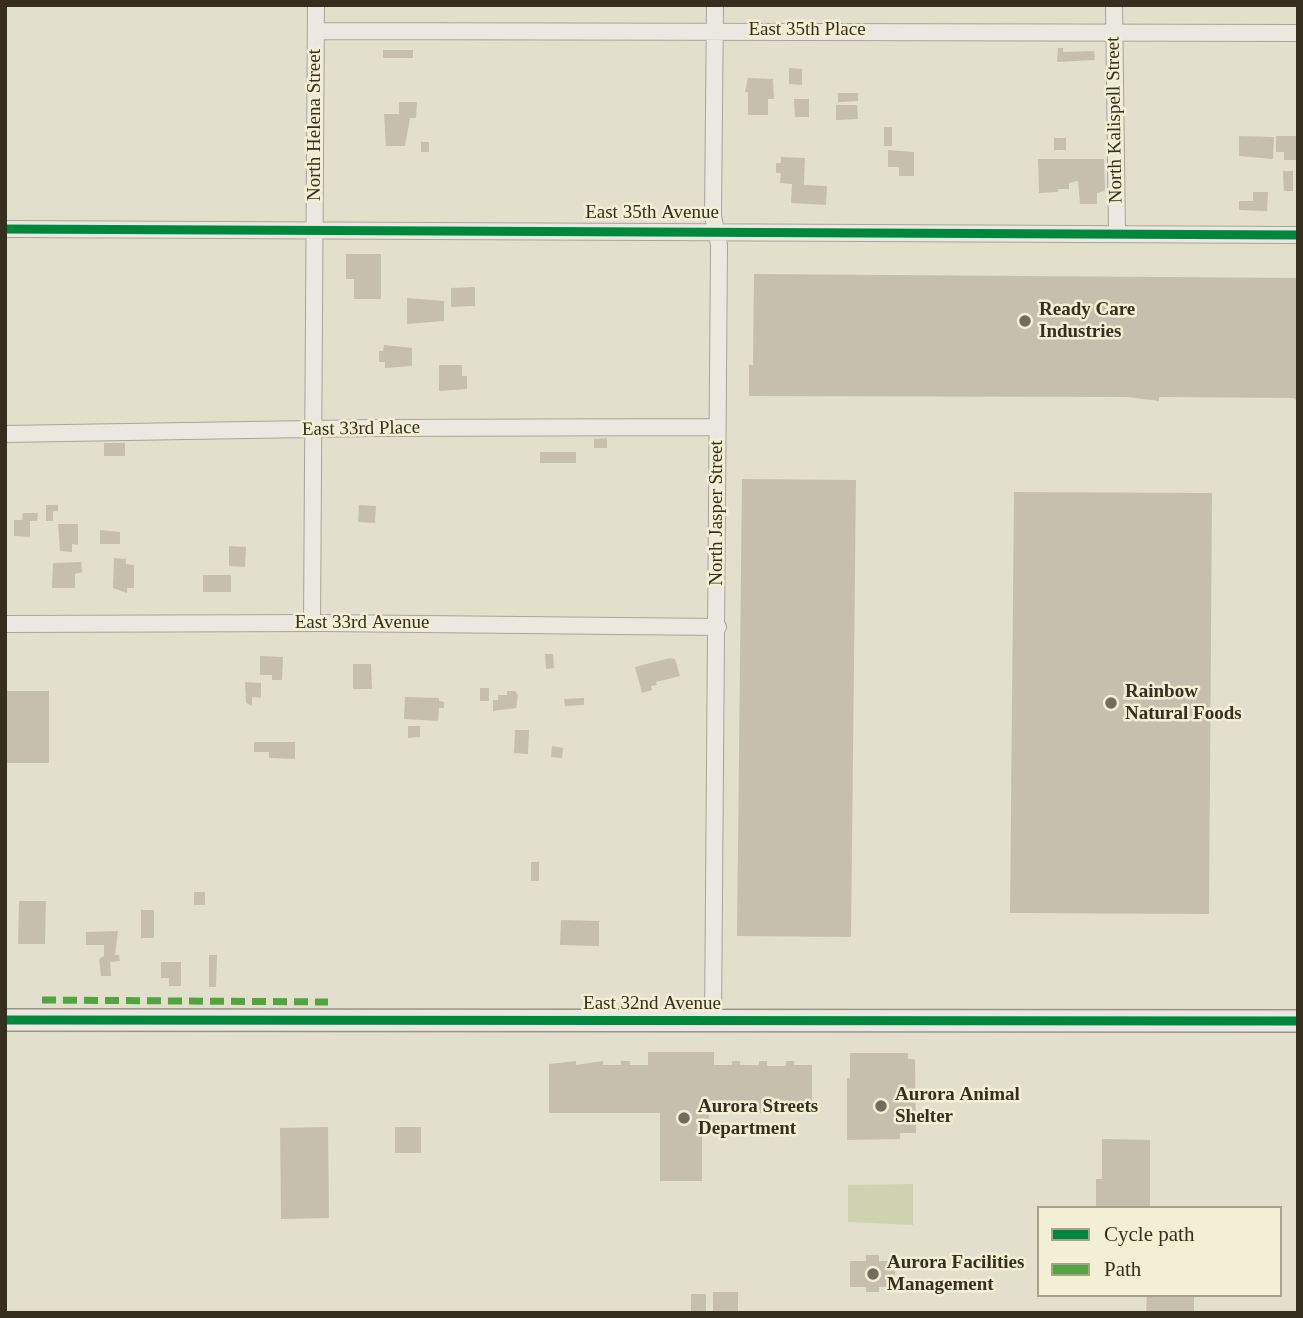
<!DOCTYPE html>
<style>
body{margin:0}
#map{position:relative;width:1303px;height:1318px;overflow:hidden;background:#e3dfcd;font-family:"Times New Roman",serif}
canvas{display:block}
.frame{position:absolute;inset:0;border:7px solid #362e1f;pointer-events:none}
.legend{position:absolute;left:1037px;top:1206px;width:245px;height:91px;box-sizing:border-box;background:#f3efd4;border:2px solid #a7a28c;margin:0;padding:9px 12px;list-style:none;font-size:21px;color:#362e1f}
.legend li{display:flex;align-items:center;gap:14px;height:35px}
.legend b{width:35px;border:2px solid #a7a28c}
</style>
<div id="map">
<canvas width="1303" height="1318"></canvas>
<div class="frame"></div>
<ul class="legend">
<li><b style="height:9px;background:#00873e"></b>Cycle path</li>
<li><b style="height:9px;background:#53a441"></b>Path</li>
</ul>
</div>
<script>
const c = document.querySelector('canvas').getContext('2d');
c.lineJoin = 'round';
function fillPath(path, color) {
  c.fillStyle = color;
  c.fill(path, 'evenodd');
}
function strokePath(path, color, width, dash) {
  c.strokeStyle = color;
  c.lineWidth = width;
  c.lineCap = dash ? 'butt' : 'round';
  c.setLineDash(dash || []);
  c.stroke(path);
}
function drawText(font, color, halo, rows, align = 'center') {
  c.font = font + ' "Times New Roman",serif';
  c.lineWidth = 5;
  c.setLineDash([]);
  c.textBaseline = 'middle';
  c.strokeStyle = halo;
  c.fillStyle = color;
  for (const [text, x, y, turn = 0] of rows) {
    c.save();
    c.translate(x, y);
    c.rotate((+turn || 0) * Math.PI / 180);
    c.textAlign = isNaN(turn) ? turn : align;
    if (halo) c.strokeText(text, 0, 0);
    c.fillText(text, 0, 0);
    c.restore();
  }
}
fillPath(new Path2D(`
 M913,1184V1225L848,1222V1185Z`), '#ced2b1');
fillPath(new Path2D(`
 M1058,48H1063V52L1094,51L1095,60L1057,62Z
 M383,50H413V58H383Z
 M789,68L802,69V85L789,84Z
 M748,78L773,79L774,99H768V115H748V92H745Z
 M838,93H858V101L838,102Z
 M794,99H809V117H795Z
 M399,102H417L416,118H410L405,146H386L384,114H399Z
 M836,105H857L858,119L836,120Z
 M884,127H892V146H884Z
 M1239,136L1274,137L1273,159L1239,156Z
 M1276,136H1298V160H1284V152H1276Z
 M1054,138H1066V150H1054Z
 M421,142H429V152H421Z
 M888,150L914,152V176H899V167H888Z
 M781,157L805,158L804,185L827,186L826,205L791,203L792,184L780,183L781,173H776V163H781Z
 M1038,159H1104L1105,191L1097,193V204H1080L1078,181L1069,183V189H1058V192L1039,193Z
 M1283,171H1293V191H1284Z
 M1253,192H1268L1267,211L1239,210V201H1253Z
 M346,254H381V299H354V279H346Z
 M754,274L1298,278V401L1293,398L1159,397V401L1127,397L749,396V365H753Z
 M475,287V306L451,307V288Z
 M407,298L444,301V321L407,324Z
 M384,345L412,348V366L385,368V362H379V351H383Z
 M439,365H462V376H467V389L439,391Z
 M607,438V448H594V439Z
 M104,443H125V456H104Z
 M540,452H576V463H540Z
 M742,479L856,480L851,937L737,936Z
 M1014,492L1212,493L1209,914L1010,913Z
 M46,505H58V511H53V521H46Z
 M359,505L376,506L375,523L358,522Z
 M23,513H38L37,521H30V537L14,536V520H22Z
 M58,524H78V545L72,544V552L60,551Z
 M100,530L120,532V544H100Z
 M229,546L246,547L245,567L229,566Z
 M114,558L126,559V564L134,565V588H127V593L113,588Z
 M81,562L82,572L75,574V588H52L53,563Z
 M203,575H231V592H203Z
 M545,654H553L554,668L546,669Z
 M260,656L283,657L282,680H272V675H260Z
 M670,658L675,659L680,676L656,682L657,685L651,686L652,690L642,693L635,667Z
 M353,664H371L372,689H353Z
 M245,682L261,683V698L252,697V706L246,703Z
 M480,688H489V701H480Z
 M5,691H49V763H5Z
 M507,691H515L518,695L516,708L493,711V700H498V695H507Z
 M405,697L439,698V701L444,702V708H439L438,721L404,719Z
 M584,698V705L565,706L564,699Z
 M408,726H420V737L408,738Z
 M515,730H529L528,754L514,753Z
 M254,742H295V759L269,758V752H254Z
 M552,746L563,748L562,758L551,757Z
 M531,862H539V881H531Z
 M194,892H205V905H194Z
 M19,901H46L45,944H18Z
 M141,910H154V938H141Z
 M561,920L599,921V946L560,945Z
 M118,931L115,955H119L120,961L110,962L111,976H101L99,959L104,956V945H86V932Z
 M209,955H217L216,987H209Z
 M161,962H181V986H169V978H161Z
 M648,1052H714V1065H732V1061H740V1065H759V1061H767V1066H786V1061H794V1065H812V1113H709V1124H702V1181H660V1113H549V1064L576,1061V1065L603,1061V1065H621V1061H630V1065H648Z
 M850,1053H908V1059H915L916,1133H900V1139L847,1140V1078H850Z
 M328,1127L329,1218L281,1219L280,1128Z
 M395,1127H421V1153H395Z
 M1102,1139L1150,1140V1208H1096V1179H1102Z
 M866,1255H879V1261H895V1287H879V1292H866V1287H850V1261H866Z
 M713,1292H738V1313H713Z
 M691,1294H706V1313H691Z
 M1147,1295H1194V1312H1146Z`), '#c6bfae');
const street = new Path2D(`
 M1114,5L1117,234
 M316,31L1298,33
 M5,229L1298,235
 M5,434L370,428L717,427
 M312,623L316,5
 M5,624L322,623L718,627
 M713,1021L719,245L713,216L715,5`);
const secondary = new Path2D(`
 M5,1020L1298,1021`);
strokePath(street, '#a8a497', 18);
strokePath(secondary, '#989387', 24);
strokePath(street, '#ebe9df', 16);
strokePath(secondary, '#ebe9df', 21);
strokePath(new Path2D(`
 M42,1000L328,1002`), '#53a441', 7, [14, 7]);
strokePath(new Path2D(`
 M5,229L1298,235
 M5,1020L1298,1021`), '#00873e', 9);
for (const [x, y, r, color] of [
 [1025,321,7,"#736c5c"],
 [1111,703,7,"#736c5c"],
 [881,1106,7,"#736c5c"],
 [684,1118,7,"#736c5c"],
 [873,1274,7,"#736c5c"]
]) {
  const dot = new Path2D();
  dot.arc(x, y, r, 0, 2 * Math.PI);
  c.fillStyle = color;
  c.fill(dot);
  strokePath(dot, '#f3efd4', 2.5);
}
drawText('19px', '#362e1f', '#f3efd4', [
 ["East 35th Place",807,30],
 ["North Kalispell Street",1115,120,-91],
 ["North Helena Street",315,125,-90],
 ["East 35th Avenue",652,213],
 ["East 33rd Place",361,429,-1],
 ["North Jasper Street",717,513,-90],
 ["East 33rd Avenue",362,623],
 ["East 32nd Avenue",652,1004]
]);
drawText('bold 19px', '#362e1f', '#f3efd4', [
 ["Ready Care",1039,310],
 ["Industries",1039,332],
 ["Rainbow",1125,692],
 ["Natural Foods",1125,714],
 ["Aurora Animal",895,1095],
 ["Shelter",895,1117],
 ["Aurora Streets",698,1107],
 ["Department",698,1129],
 ["Aurora Facilities",887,1263],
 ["Management",887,1285]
], 'left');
</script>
